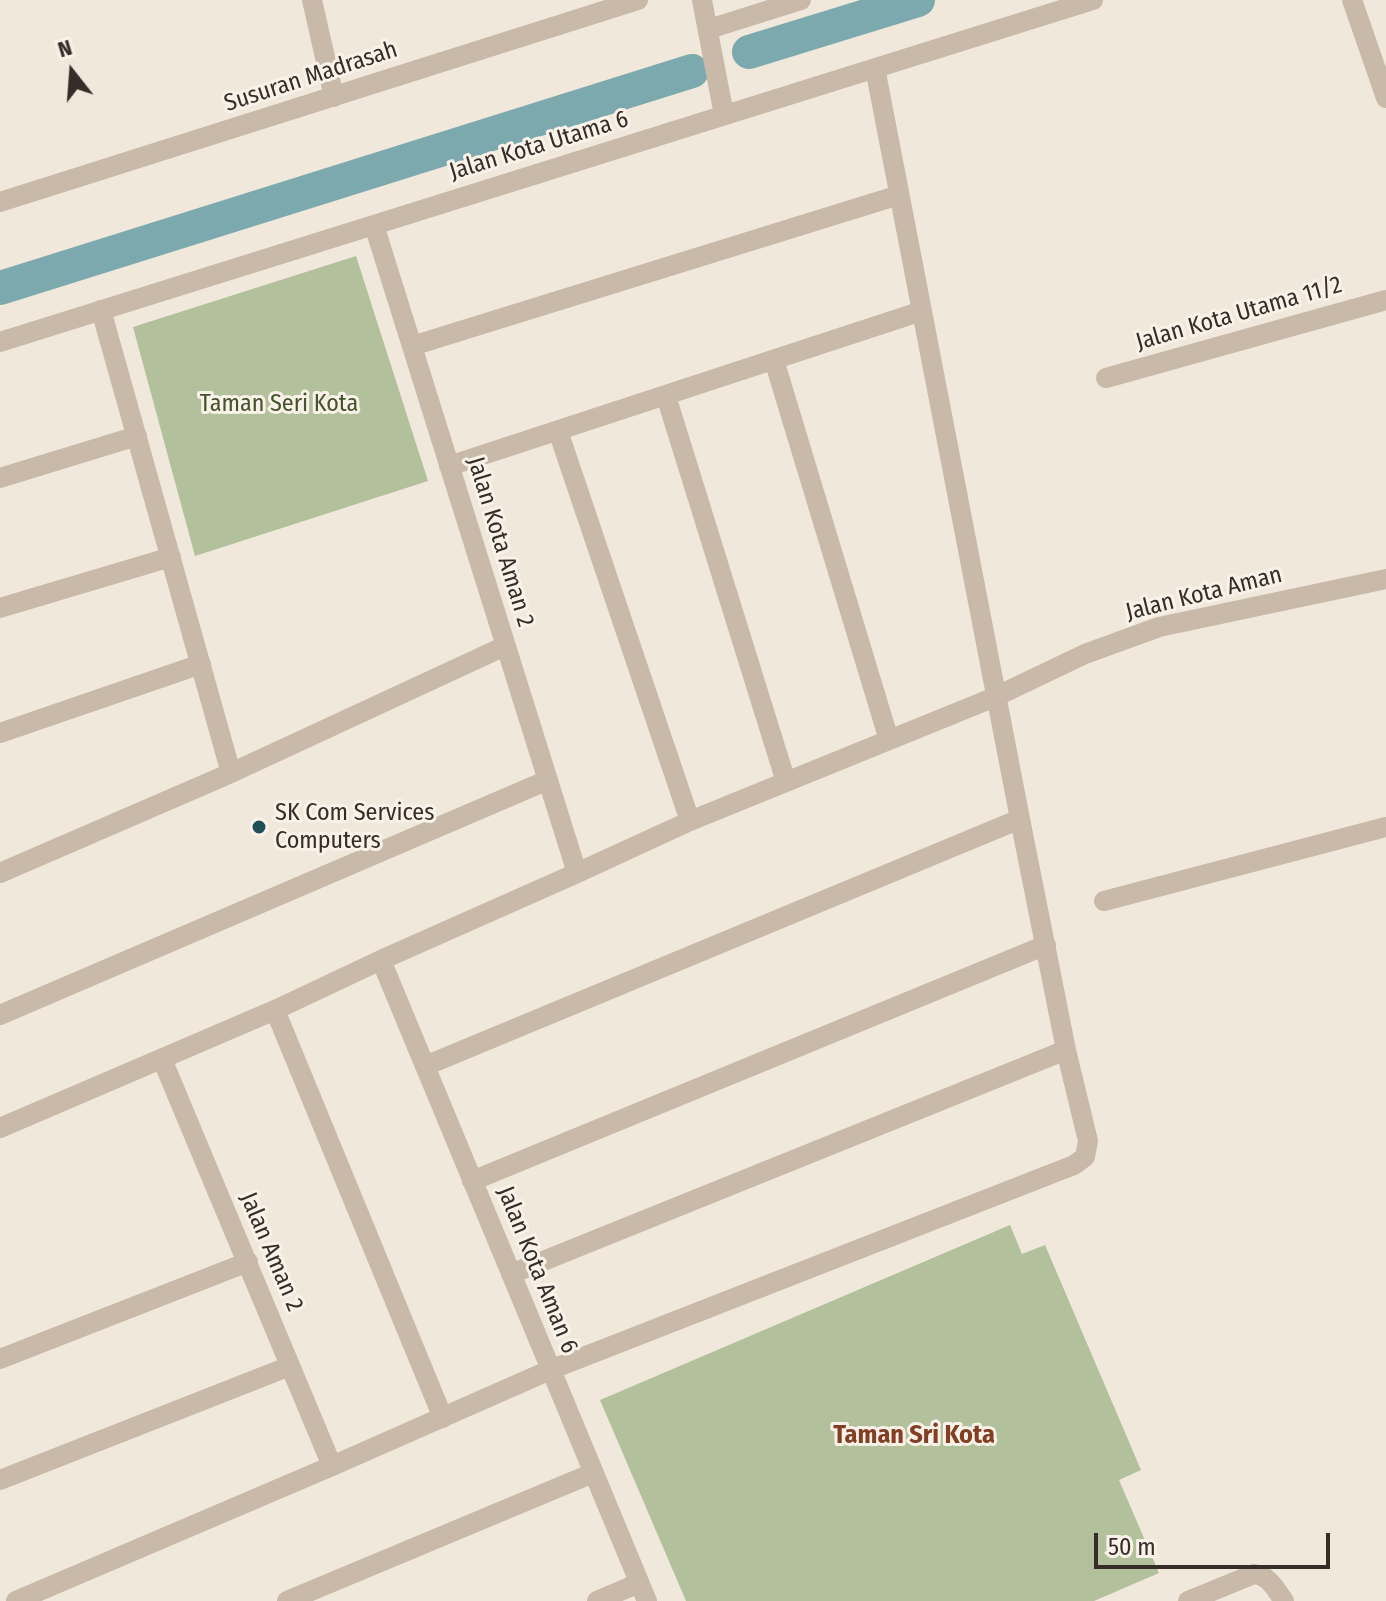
<!DOCTYPE html>
<style>
body{margin:0}
#map{position:relative;width:1386px;height:1601px;overflow:hidden;background:#f1e8dc;font-family:"Fira Sans Condensed",sans-serif}
canvas{display:block}
.north{position:absolute;left:32px;top:32px;width:80px;height:80px;-webkit-text-stroke:6px #f9f2e8;paint-order:stroke;rotate:343deg;font-size:22px;font-weight:700;line-height:32px;text-align:center;color:#362d28}
.north::after{content:'';display:block;margin:auto;width:28px;height:36px;background:#362d28;clip-path:polygon(50% 0,100% 100%,50% 72%,0 100%)}
.scale{position:absolute;left:1094px;top:1533px;width:236px;height:36px;box-sizing:border-box;border:4px solid #362d28;border-top:0;padding-left:10px;font-size:24px;line-height:28px;white-space:nowrap;color:#362d28;-webkit-text-stroke:6px #f9f2e8;paint-order:stroke}
</style>
<div id="map">
<canvas width="1386" height="1601"></canvas>
<div class="north">N</div>
<div class="scale">50 m</div>
</div>
<script>
const c = document.querySelector('canvas').getContext('2d');
c.lineJoin = 'round';
function fillPath(path, color) {
  c.fillStyle = color;
  c.fill(path, 'evenodd');
}
function strokePath(path, color, width, dash) {
  c.strokeStyle = color;
  c.lineWidth = width;
  c.lineCap = dash ? 'butt' : 'round';
  c.setLineDash(dash || []);
  c.stroke(path);
}
function drawText(font, color, halo, rows, align = 'center') {
  c.font = font + ' "Fira Sans Condensed",sans-serif';
  c.lineWidth = 6;
  c.setLineDash([]);
  c.textBaseline = 'middle';
  c.strokeStyle = halo;
  c.fillStyle = color;
  for (const [text, x, y, turn = 0] of rows) {
    c.save();
    c.translate(x, y);
    c.rotate((+turn || 0) * Math.PI / 180);
    c.textAlign = isNaN(turn) ? turn : align;
    if (halo) c.strokeText(text, 0, 0);
    c.fillText(text, 0, 0);
    c.restore();
  }
}
fillPath(new Path2D(`
 M356,256L428,481L195,556L133,327Z
 M1010,1225L1022,1254L1045,1245L1141,1470L1119,1480L1159,1573L1094,1601H686L600,1400Z`), '#b2c09c');
strokePath(new Path2D(`
 M749,52L918,0
 M0,288L692,71`), '#7ca9ae', 34);
strokePath(new Path2D(`
 M312,0L334,97
 M702,0L724,115
 M1352,0L1386,98
 M709,29L801,0
 M0,202L638,0
 M374,225L577,873
 M101,310L231,773
 M0,342L1093,0
 M412,346L899,195
 M774,360L889,740
 M1106,378L1386,300
 M666,396L786,782
 M558,431L690,821
 M449,466L922,311
 M0,478L137,436
 M0,608L171,557
 M0,733L201,664
 M0,873L231,773L505,646
 M1104,901L1386,827
 M381,960L647,1601
 M275,1010L443,1418
 M0,1015L548,780
 M162,1059L332,1466
 M425,1066L1020,819
 M0,1128L275,1010L381,960L577,873L690,821L995,697L1085,654L1159,627L1386,579
 M472,1181L1046,945
 M511,1274L1066,1050
 M0,1359L248,1262
 M0,1480L290,1366
 M16,1601L332,1466L550,1370L1074,1165L1085,1157L1088,1141L1066,1050L1020,819L875,68
 M287,1601L593,1473
 M597,1601L639,1583
 M1188,1601L1254,1574C1269,1575 1276,1590 1284,1601`), '#c9b9a8', 20);
for (const [x, y, r, color] of [
 [259,827,8,"#1f5057"]
]) {
  const dot = new Path2D();
  dot.arc(x, y, r, 0, 2 * Math.PI);
  c.fillStyle = color;
  c.fill(dot);
  strokePath(dot, '#f9f2e8', 3);
}
drawText('24px', '#362d28', '#f9f2e8', [
 ["Susuran Madrasah",311,77,-18],
 ["Jalan Kota Utama 6",539,146,-17],
 ["Jalan Kota Utama 11/2",1239,314,-16],
 ["Jalan Kota Aman 2",500,542,73],
 ["Jalan Kota Aman",1204,594,-14],
 ["Jalan Aman 2",271,1252,67],
 ["Jalan Kota Aman 6",537,1270,68]
]);
drawText('24px', '#44542c', '#f9f2e8', [
 ["Taman Seri Kota",279,404]
]);
drawText('24px', '#362d28', '#f9f2e8', [
 ["SK Com Services",275,813],
 ["Computers",275,841]
], 'left');
drawText('bold 26px', '#833f23', '#f9f2e8', [
 ["Taman Sri Kota",914,1436]
]);
</script>
